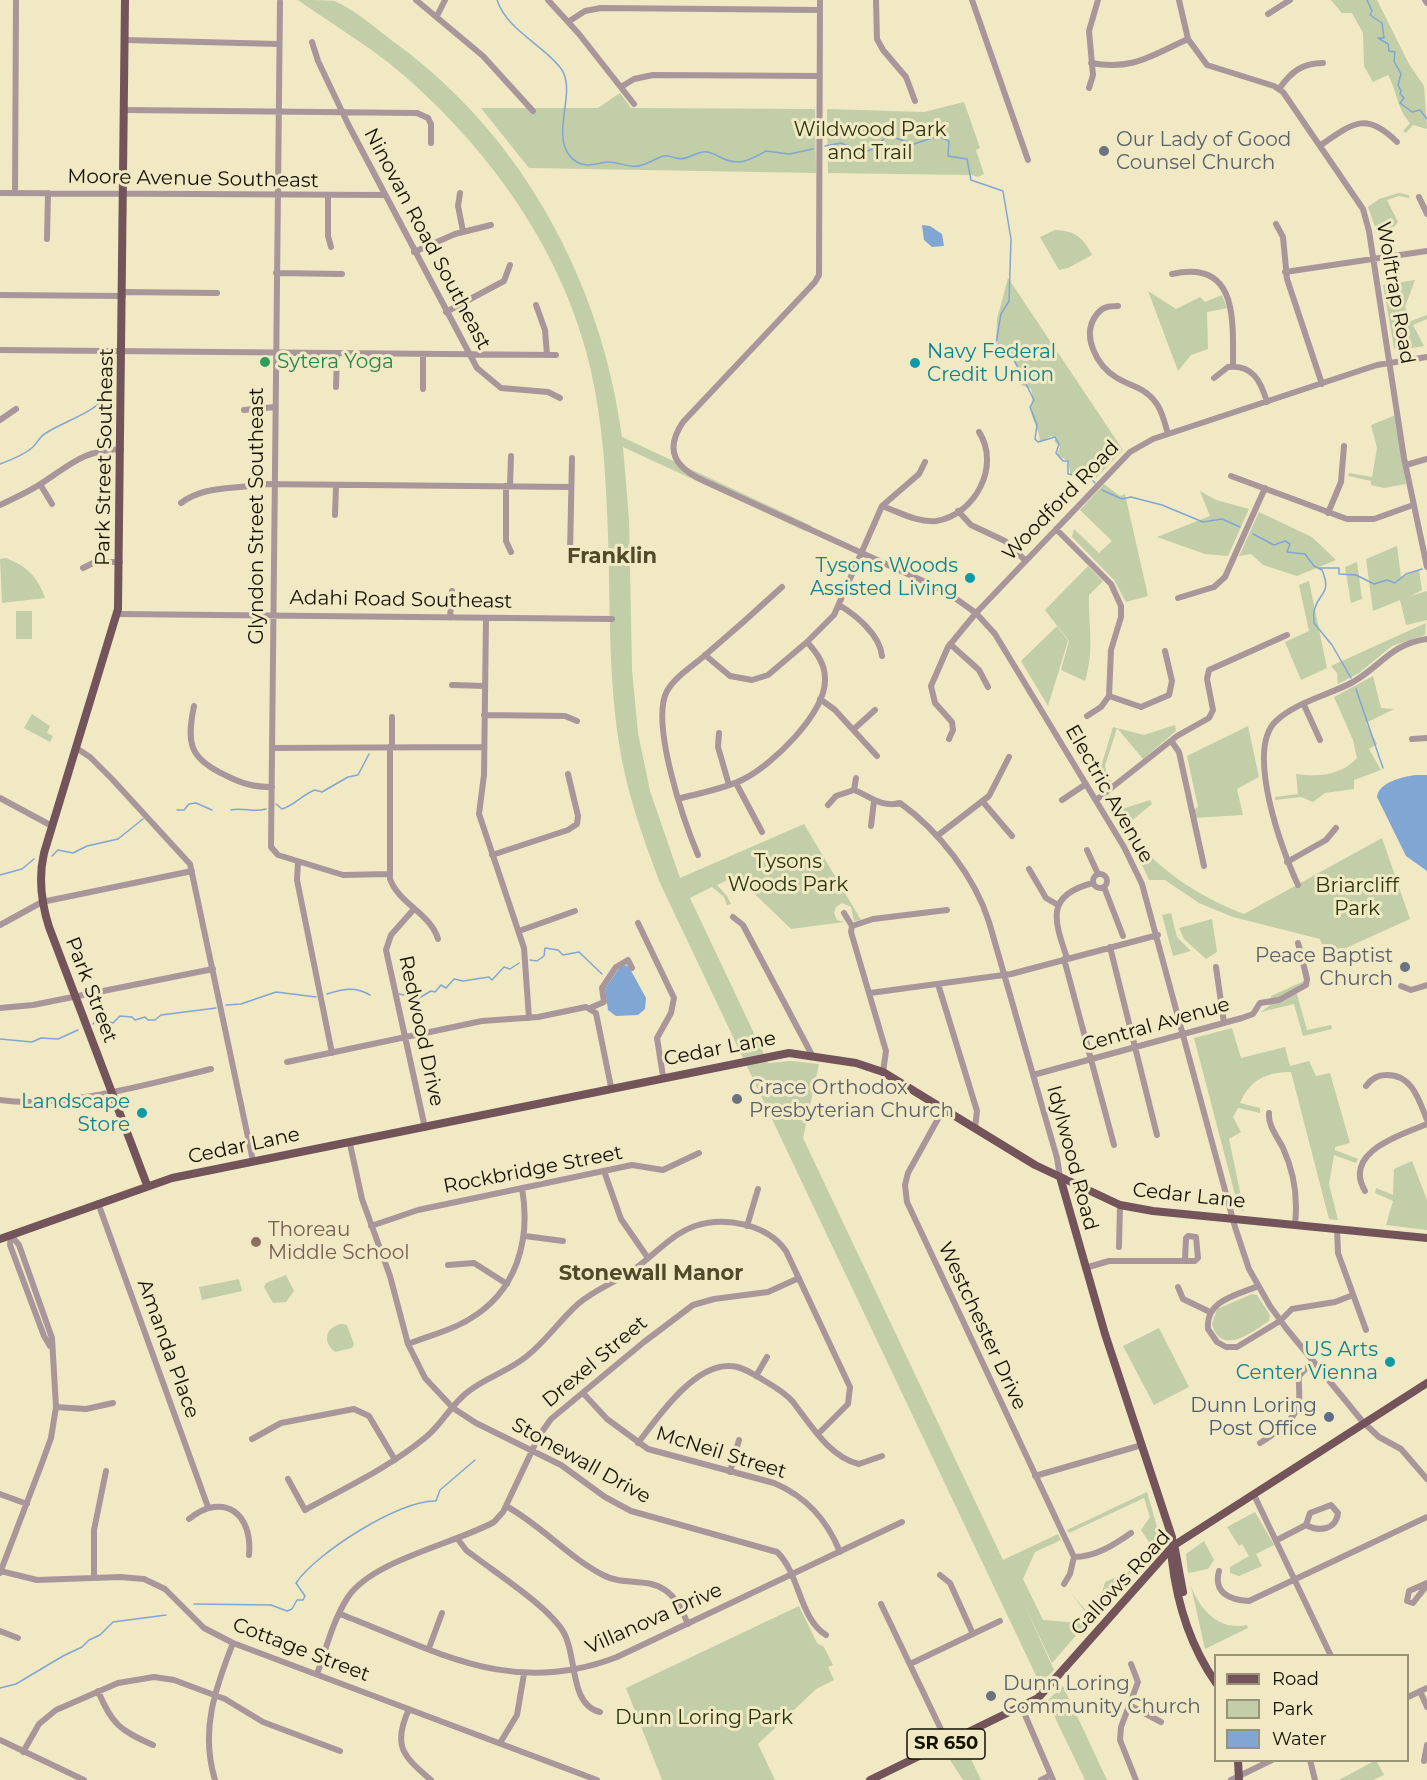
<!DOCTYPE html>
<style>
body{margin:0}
#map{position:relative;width:1427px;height:1780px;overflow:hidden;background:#f0e9c4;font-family:Montserrat,sans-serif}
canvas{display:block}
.legend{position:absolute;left:1214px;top:1654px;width:195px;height:108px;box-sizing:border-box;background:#f0e9c4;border:2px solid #989378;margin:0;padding:8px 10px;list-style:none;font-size:18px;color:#141105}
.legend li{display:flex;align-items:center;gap:12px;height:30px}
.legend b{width:30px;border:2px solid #989378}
</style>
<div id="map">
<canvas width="1427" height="1780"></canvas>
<ul class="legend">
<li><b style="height:8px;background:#73545a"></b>Road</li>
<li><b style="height:16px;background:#c1cea8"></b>Park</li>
<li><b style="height:16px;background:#80a6d3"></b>Water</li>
</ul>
</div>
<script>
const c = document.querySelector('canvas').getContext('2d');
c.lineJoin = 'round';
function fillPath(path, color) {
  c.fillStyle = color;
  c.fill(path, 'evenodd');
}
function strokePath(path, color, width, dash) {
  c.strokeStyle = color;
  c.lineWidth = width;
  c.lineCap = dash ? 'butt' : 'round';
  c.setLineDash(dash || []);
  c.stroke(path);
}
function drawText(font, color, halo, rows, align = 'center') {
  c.font = font + ' Montserrat,sans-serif';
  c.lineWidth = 6;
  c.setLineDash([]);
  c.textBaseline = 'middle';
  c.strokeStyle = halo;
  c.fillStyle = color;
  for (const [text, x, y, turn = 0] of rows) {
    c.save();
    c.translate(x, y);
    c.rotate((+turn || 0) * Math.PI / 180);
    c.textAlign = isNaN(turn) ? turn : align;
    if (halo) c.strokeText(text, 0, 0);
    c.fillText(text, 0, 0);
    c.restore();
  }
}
fillPath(new Path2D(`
 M298,0C308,0 325,0 334,1C355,9 380,32 398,45C523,137 602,284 622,437L812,526L805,531L623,447L629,519L632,670L638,733L650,791L680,878L804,824L861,920L854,921L851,907L842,903L836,907L834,913L837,920L844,922L791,929L736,876L717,885L727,896L731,904L727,905L724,897L712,887L690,898L768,1063L791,1061L819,1064L803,1138L1003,1560L1058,1534L1061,1540L1035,1552L1023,1579L1043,1620L1080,1623L1087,1614L1070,1592L1088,1613L1101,1596L1105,1582L1130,1571L1147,1554L1052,1663L1023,1602L1054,1670L1040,1684L660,883C643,838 626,791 619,743C607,667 611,588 607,511C605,458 600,402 586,351C557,243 485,145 401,73C369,46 332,24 298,0Z
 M1331,0H1377L1409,64L1424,86L1427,129L1413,125L1406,133L1403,131L1410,123C1397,109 1397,91 1388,75L1373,82L1364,66L1363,33L1352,13H1342Z
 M620,93L631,108L815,109L816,173L529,168L481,108H598Z
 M964,102L980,148L976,150L984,174L978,177L972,175L828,173L827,109L924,112Z
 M1399,193L1409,195V198L1399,196L1387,200L1398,222L1394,227L1376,230L1368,207L1379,199Z
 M1055,230C1075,231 1083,237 1092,255L1068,268L1059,270L1040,237Z
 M1008,278L1123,450L1096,478L1094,475L1071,476L1068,461L1057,455L1060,447L1054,441L1056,438L1051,436L1040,443C1040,429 1031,420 1031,409C1031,401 1034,397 1031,389L1021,385L1026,378L1021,374L1012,359L996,348L997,319Z
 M1415,280L1405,307L1411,321L1427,315V319L1413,325L1424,346L1399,350L1394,348L1383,285Z
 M1148,291L1176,309L1200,297L1205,302L1222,295L1227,308L1207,312L1208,349L1191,355L1178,371Z
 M1396,415L1406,484L1384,488L1371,485V481L1348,476L1349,473L1372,477L1377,448L1371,425Z
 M1104,484L1120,496L1125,494L1148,596L1126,602L1114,580L1072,537L1074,529L1099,553L1112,541L1080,510Z
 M1200,491L1216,500L1249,509L1228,556L1205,554L1157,537L1210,516Z
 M1259,512L1312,537L1336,560L1297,576L1263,565L1251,554L1239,556Z
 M1397,546L1401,577L1419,570L1422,590L1410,596L1427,591V620L1406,625L1400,600L1373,611L1366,559Z
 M6,558C28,567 37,576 45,598L2,603L0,559Z
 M1357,562L1362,599L1351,603L1345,567Z
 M1088,566L1103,581L1089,595C1088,626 1095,649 1085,681L1061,670L1069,641L1045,610Z
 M1309,581L1327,668L1301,680L1285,642L1309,631L1299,585Z
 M16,611H32V639H16Z
 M1426,623L1425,635L1392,646L1359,673L1338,684L1337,673L1331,666Z
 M1057,626L1068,641L1048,706L1021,661Z
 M1373,676L1381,708L1394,709L1366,723L1377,744L1369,749L1381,770L1354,780V789L1325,793L1313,802L1301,797L1275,800V797L1298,794L1296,774C1319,777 1340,776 1357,758L1353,740L1334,697Z
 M32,714L50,726L47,733L53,736L50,742L24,728Z
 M1175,725L1176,731L1143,759L1117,728L1105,766L1108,779L1112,781L1102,785L1096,783L1113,727L1144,735Z
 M1248,726L1259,777L1237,789L1243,815L1194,818L1193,810L1198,807L1187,756Z
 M1109,794L1122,809L1150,800L1152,804L1124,827C1156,868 1196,896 1244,914L1382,838L1410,919L1326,957L1320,939L1233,917L1199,903L1165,880H1149L1124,827L1107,801Z
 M1171,913L1177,937L1191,951L1173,956L1162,915Z
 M1212,919L1217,952L1206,959L1184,939L1179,928Z
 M1302,945L1310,978L1308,983L1296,991L1307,1030L1331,1025L1332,1029L1303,1036L1294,1004L1261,1012L1270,1005L1271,996L1304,981L1298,946Z
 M1232,1028L1241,1058L1285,1047L1290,1066L1309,1061L1316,1076L1330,1073L1350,1143L1335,1147V1150L1358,1159L1356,1163L1334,1155L1329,1184L1338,1220L1329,1219L1291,1072C1266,1072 1250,1080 1240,1103L1260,1108V1113L1238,1108L1233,1117L1241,1132L1229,1139L1244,1211L1239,1210L1194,1038Z
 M1412,1161L1427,1200V1230L1386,1225L1393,1201L1375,1193L1376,1188L1393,1195L1394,1169Z
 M286,1275L294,1291L286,1302L273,1303L264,1287L266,1283Z
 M239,1279L242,1291L202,1300L199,1287Z
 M1252,1294L1257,1295L1270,1315L1269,1321C1252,1332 1221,1357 1212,1324L1217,1309Z
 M341,1324L347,1325L354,1344L352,1348L335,1352C323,1342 324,1328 341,1324Z
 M1159,1328L1189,1387L1154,1405L1123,1346Z
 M1147,1492L1161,1541L1153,1548L1141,1530L1150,1517L1144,1498L1069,1533L1067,1530Z
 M1255,1512L1274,1545L1256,1554L1262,1566L1239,1576L1230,1573V1567L1249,1556L1242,1544L1239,1546L1227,1527Z
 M1204,1541L1214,1560L1208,1569L1188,1573L1186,1554Z
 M1191,1586C1200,1610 1219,1631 1247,1625L1248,1628L1205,1649Z
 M799,1606L817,1643L824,1647L833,1665L828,1667L834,1680L816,1689L758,1744L775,1780H662L626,1688Z
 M1063,1686L1107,1780H1085L1047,1701Z
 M967,1751L981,1780H963L950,1760Z
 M1376,1760L1384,1775L1373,1780H1339Z`), '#c1cea8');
fillPath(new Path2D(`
 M922,225L930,226L942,234L944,246L932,247L924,240Z
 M1415,775H1427V871L1406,856L1377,797C1379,782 1402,777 1415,775Z
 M625,965L629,967L646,998L645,1009L638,1015L616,1016L608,1010L605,989L620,967Z`), '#80a6d3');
strokePath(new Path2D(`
 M497,0C508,32 546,46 562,70C576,92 552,132 569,155C580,169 593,165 606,162C617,161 627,168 638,166C647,165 654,159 663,156C669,155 671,157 676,158C686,161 694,153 703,152C709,151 714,154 720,157C738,167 750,160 766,151L789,154L813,149
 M1367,0L1372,11L1370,15L1382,23L1384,38H1378L1388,44L1389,51L1395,52L1394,61L1401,74L1398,85L1401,91L1400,94L1404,98L1400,103L1412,112L1420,110L1427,119
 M825,146L841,143L863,153L874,148L885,138L892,137L914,144L938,136L949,141L948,156L967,159L971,180L1003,191L1011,239L1009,301L1001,314L995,349L1013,358L1034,400L1030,407L1037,425L1035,439L1038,442L1055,437L1059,444L1056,453L1063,461H1068V474L1089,476L1095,483
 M0,464C11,460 24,455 33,447C38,442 40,436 46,433C65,421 89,415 105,398
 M1102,490L1122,499L1131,497L1162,505L1203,522L1222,519L1240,527
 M1253,534L1274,545L1285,541L1290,544L1287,552L1305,554L1314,566L1322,570C1332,594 1319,593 1315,608C1313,612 1314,619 1314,623L1332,645L1351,678
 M1319,568H1339V574L1356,575L1374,584L1387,580L1395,583L1406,574L1422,569
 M1356,689L1383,768
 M276,804L282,809C295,805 303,794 315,790L322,792L348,777L358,775L369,754
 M177,810H184L189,804L196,803L212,810
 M231,810C244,807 253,813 266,809
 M52,856L58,850L73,853L87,846L118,839L143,819
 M0,875L22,869L34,859
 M530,960L537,961L544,956L545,948L558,950L563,955L579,952L602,974
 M327,994C343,989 355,986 370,995
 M399,994L419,998L431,991L435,992L441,985L446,988L454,979L463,981L489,977L492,980L504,967L510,969L519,963
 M226,1005L241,1004L276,992L316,997
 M93,1024L99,1016L104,1015L106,1021L113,1023L120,1016L132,1017L135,1020L145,1017L148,1020H155L161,1015L216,1008
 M0,1039L32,1042L41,1038L58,1039L78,1030
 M194,1604L271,1605L287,1611L292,1609L297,1600H303L305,1596L296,1583C316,1553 401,1499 436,1501L440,1490L475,1460
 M0,1688L16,1684L63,1656L82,1647L89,1640L100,1635L113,1622L166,1615`), '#80a6d3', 1.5);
strokePath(new Path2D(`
 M416,0L483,56L533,111
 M548,0L579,34L634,104
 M820,0L819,275L815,282L683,422C664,450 675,467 702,480L945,591L976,613L995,634L1124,847L1142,884L1235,1227L1249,1269L1270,1306L1286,1328L1363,1422L1379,1437L1401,1449L1427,1479
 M876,0L877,39L883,50L906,77L915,101
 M972,0L1028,160
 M1179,0L1188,39L1207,65L1274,86L1283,92L1363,209L1369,231L1404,458L1427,567
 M1425,0L1427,3
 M280,2L271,847L278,855L343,875L389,874
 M1268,14L1290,0
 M437,16L445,0
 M568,22L585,11L601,8L820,10
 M125,40L278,44
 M312,42L318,61L349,126L477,368L501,388L548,392L560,398
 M1091,63C1133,71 1152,55 1188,39
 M621,87L634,79L653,75L819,76
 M1089,88L1093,75L1089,31L1098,0
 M1279,89C1291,72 1302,63 1323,63
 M124,110L417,113L428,118
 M428,118L431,124V143
 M1321,145C1353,123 1366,111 1397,142
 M0,193L385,195
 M15,193L16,0
 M460,193L458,206L463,231
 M328,197V236L331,247
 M1419,197L1427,214
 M1276,224L1283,237L1287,279L1322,384
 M47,239L48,193
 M414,252L455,234L491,225
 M1285,272L1427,251
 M276,273L342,274
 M1172,274C1238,259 1233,320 1233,366
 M123,292L217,293
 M0,295L123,296
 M536,305L545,330L547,355
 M1118,306C1109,306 1102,307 1097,314C1080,335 1097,366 1117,378C1128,385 1140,386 1150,396C1161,406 1164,420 1168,434
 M446,312L504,281L510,265
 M0,350L556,355
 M1214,378L1228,367C1253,364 1261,382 1267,402
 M336,387L337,354
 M423,389V355
 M244,410L275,407
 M0,420L16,409
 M1406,465L1427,459
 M1231,476L1347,519H1374L1413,505
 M40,484L52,504
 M506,486V541L511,552
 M510,486L511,456
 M181,503C205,485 233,490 261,484L571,487
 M0,505C14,498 29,492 42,483C73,463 82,451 121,449
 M882,506C899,512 918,523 936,521C975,515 1001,466 979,432
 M958,511L971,525L1005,541L1026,561
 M1328,513L1341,482L1344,446
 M335,515L336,486
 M1056,529L1111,584L1121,606V617L1111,650L1109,696L1101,707L1087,716
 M570,553L572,458
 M83,568L95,562H120
 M1178,598L1214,587L1225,577L1265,488
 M839,605C856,615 880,635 882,656
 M118,614L612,619
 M450,618L452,591
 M486,618L484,775L479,814L524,948L529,1018
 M950,644L979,670L988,687
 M705,655L730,676L752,680L768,675L807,642L834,615L882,506L919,474L925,462
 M452,685L485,686
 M1109,696L1141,707L1169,695L1172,681L1165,651
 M820,699L835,710L877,756
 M1304,705L1320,740
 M194,706C186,745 190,759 227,776C243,784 254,787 272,787
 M484,715L565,716L577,721
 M854,729L875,710
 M719,733L718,747L729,785
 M949,739L953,730L952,722L935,703L931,686L948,647L976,613L1130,452L1153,439L1377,365L1427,357
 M1412,739L1427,738
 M1172,742L1179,752L1204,866
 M390,747V879C399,904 431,914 438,939
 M392,747V717
 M76,748L90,757L112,779L190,864L253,1161
 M272,748L484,747
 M736,783L762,832
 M854,790L856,778
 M0,798L52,826
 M678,799C700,793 724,789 744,779C773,764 826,713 825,679C825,664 817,653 807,642
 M1062,800L1086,784
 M1096,800L1177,736L1209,718L1213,710L1207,679L1209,670L1287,635
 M983,802L1012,836
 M828,805L836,796L854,790C870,796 881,808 900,803C938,830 975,877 989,922L1057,1158L1060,1177
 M871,826L874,801
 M937,836L989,796L1009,757
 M1087,850L1098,874
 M492,855L568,830L577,824L578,816L568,774
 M698,855C684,822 650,723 667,691C675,677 691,667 703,657C730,634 756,611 782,587
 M298,862L297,880L332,1053
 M1287,862L1326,840L1336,828
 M1029,869L1046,898L1058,905
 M1093 881a7 7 0 1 1 14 0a7 7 0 1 1-14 0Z
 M1298,885C1282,851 1245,750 1276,721C1296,702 1329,695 1353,682C1381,666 1391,644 1427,639
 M1104,887L1123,936
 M414,909L391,935L386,950L425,1128
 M844,913L852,926
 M733,917L743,925L812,1055
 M638,923L674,998L671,1013L657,1038L663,1076
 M0,925L42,902L192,871
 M852,926L851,932L886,1051L883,1072
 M852,926L873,919L947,910
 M519,931L575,911
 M1110,947L1157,1135
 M1067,958C1054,920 1045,895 1093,883
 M1064,959L1114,1145
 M1216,967L1224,1023
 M938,984L977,1111L975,1128
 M1401,986L1411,990L1427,985
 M870,993L1011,974L1158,935
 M0,1008L33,1005L213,969
 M590,1008L604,1002L602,988L616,967L628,960L632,968
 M287,1062L482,1021L538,1017L586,1007L596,1013L611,1087
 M1033,1075L1242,1018L1253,1014L1260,1003L1279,1000L1306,985L1307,979L1298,943
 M1366,1086C1371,1079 1377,1075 1386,1075C1412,1074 1419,1100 1427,1120
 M0,1100C63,1109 149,1084 211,1069
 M944,1108L908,1173L905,1185L907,1202L1074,1557L1070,1574L1064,1584
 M1269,1113C1268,1126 1277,1136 1283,1148C1294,1172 1298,1198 1295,1224
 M350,1144L362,1199L390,1276L408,1344L425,1378L453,1408L476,1423L561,1465L605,1497L631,1511L777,1552C800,1574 799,1618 826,1635
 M604,1171L621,1219L648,1258
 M1365,1191C1342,1152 1401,1135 1427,1124
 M98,1203L208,1507
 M371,1226L418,1210L632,1165L663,1170L699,1153
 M747,1226L758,1189
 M1337,1228L1338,1253L1366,1330
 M11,1235L10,1245L44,1336L50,1346
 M525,1236L563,1241
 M1119,1247L1120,1205
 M448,1265L474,1263L507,1284
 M1085,1268L1109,1261H1195L1198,1258L1196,1237L1188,1236L1186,1238L1185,1260
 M1258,1286C1238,1295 1205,1300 1208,1329L1217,1342L1226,1347H1237L1280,1321L1292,1309L1335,1302L1353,1295
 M1178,1287L1183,1299L1210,1312
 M408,1344C428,1336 450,1331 468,1320C517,1292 531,1240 522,1188
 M756,1376L767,1357
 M583,1393L607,1419L648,1449L774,1483C807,1497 827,1520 840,1552
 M56,1407L86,1409L113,1403
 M252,1439L281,1423L354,1409L369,1416L395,1460
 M638,1443C658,1417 694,1364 730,1366C741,1366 751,1373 760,1378C771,1385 784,1391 793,1402C810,1424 830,1458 859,1464L882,1456
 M1260,1443C1273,1435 1293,1422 1298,1406C1301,1397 1298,1386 1299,1376L1313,1361
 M730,1472L739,1440
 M1035,1476L1142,1445
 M288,1479L305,1510C345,1488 390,1467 426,1437C442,1424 452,1403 469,1391C487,1377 509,1371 527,1356C546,1341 560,1320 578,1304C595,1289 617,1282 636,1268C655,1254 672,1234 695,1226C725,1216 767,1224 786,1251L850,1387L848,1404L818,1434
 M0,1494L27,1504
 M1254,1495L1331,1656
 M506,1506C541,1525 568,1557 603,1575C623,1586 646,1577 665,1590C677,1598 682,1611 688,1624
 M189,1519C224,1491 253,1514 249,1555
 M457,1538L466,1550C491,1570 549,1606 564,1633C577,1655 569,1705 600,1712
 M1277,1540L1306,1525L1310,1513L1331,1505L1338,1513C1336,1530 1319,1532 1306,1525
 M1074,1557C1095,1557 1114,1545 1131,1533
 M0,1571L37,1580L120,1577L144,1579L165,1589L204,1628L233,1643L597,1780
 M1219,1571C1213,1593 1230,1600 1249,1601L1427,1517
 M0,1573L42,1463L51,1438L56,1407L52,1338L19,1245L11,1235
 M940,1575L950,1583L973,1634
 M94,1578V1530L106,1471
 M1427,1583L1409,1591L1407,1601L1413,1603L1427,1585
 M881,1604L948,1744
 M340,1614C437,1651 511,1698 617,1657L902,1522
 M0,1631L18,1638
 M429,1648L442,1613
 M910,1664L1000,1621
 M1131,1664L1138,1682L1121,1727L1120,1740L1136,1780
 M317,1674C326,1649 333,1620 348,1597C373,1560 454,1544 494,1522L503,1512L539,1436L551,1419L644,1342L693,1305L714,1299L768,1292L799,1278
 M98,1691C112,1725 120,1730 153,1745
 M1420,1691L1427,1707
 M1408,1697L1427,1688
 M1131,1706L1161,1722
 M1022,1708L1053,1780
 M409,1709C392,1746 403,1756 431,1780
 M0,1740L84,1780
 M500,1743L517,1715L524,1674
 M23,1752L39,1724L56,1710L118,1683L154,1677L174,1680L225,1699L263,1722L340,1751
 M1310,1760L1315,1780
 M1424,1761L1427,1745
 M215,1780C200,1731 215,1689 233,1643
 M1041,1780L1051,1775
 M1231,1780L1272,1760`), '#a9969a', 6);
strokePath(new Path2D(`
 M125,0L118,609L44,853C38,879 41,902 49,927L147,1185
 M1060,1177L1105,1334L1172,1537C1173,1545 1171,1553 1172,1560C1177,1603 1191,1647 1216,1683
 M0,1239L172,1178L789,1053L856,1063L883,1072L1035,1165L1120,1205L1153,1211L1427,1238
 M1175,1549L1183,1592
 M1238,1760L1239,1780
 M870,1780L1038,1698L1173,1546L1427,1383`), '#73545a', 8);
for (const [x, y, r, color] of [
 [1104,151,6,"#6b7280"],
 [265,362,6,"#2e9e5b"],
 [915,363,6,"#0f9aa8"],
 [970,578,6,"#0f9aa8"],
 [1405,967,6,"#6b7280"],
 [737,1099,6,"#6b7280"],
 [142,1113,6,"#0f9aa8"],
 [256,1242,6,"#8d6e63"],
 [1390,1362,6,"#0f9aa8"],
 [1329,1417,6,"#5c6f8a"],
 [991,1696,6,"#6b7280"]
]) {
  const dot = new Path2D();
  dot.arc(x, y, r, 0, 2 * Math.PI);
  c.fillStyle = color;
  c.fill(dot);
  strokePath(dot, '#f0e9c4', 2);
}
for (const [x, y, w] of [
 [946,1744,78]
]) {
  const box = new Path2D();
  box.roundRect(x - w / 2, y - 15, w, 30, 4.5);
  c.fillStyle = '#f0e9c4';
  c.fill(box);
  strokePath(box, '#141105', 1.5);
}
drawText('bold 18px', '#141105', null, [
 ["SR 650",946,1744]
]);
drawText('20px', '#2a340a', '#f0e9c4', [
 ["Wildwood Park",870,130],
 ["and Trail",870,153],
 ["Tysons",788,862],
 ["Woods Park",788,885],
 ["Briarcliff",1357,886],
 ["Park",1357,909],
 ["Dunn Loring Park",704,1718]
]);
drawText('20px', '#5b616d', '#f0e9c4', [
 ["Our Lady of Good",1116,140],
 ["Counsel Church",1116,163],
 ["Peace Baptist",1393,956,"right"],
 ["Church",1393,979,"right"],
 ["Grace Orthodox",749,1088],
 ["Presbyterian Church",749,1111],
 ["Dunn Loring",1003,1684],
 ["Community Church",1003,1707]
], 'left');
drawText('20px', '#141105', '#f0e9c4', [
 ["Moore Avenue Southeast",193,179,1],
 ["Ninovan Road Southeast",427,239,62],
 ["Wolftrap Road",1395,293,80],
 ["Park Street Southeast",105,457,-89],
 ["Woodford Road",1061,501,-46],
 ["Glyndon Street Southeast",257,516,-90],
 ["Adahi Road Southeast",401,600,1],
 ["Electric Avenue",1109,794,60],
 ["Park Street",91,990,69],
 ["Central Avenue",1156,1025,-16],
 ["Redwood Drive",421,1031,78],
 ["Cedar Lane",720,1049,-11],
 ["Cedar Lane",244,1146,-12],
 ["Idylwood Road",1072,1158,75],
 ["Rockbridge Street",533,1170,-11],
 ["Cedar Lane",1189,1196,6],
 ["Westchester Drive",982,1326,65],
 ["Amanda Place",168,1349,70],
 ["Drexel Street",595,1362,-40],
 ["McNeil Street",721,1453,17],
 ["Stonewall Drive",581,1461,29],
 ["Gallows Road",1121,1583,-47],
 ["Villanova Drive",654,1619,-24],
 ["Cottage Street",301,1650,21]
]);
drawText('20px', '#0d838f', '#f0e9c4', [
 ["Navy Federal",927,352,"left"],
 ["Credit Union",927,375,"left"],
 ["Tysons Woods",958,566],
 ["Assisted Living",958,589],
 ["Landscape",130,1102],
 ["Store",130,1125],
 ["US Arts",1378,1350],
 ["Center Vienna",1378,1373]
], 'right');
drawText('20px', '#27864d', '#f0e9c4', [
 ["Sytera Yoga",277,362]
], 'left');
drawText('20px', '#785e54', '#f0e9c4', [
 ["Thoreau",268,1230],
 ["Middle School",268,1253]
], 'left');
drawText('20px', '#4e5e75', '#f0e9c4', [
 ["Dunn Loring",1317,1406],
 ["Post Office",1317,1429]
], 'right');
drawText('bold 21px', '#504a29', '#f0e9c4', [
 ["Franklin",612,557],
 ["Stonewall Manor",651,1274]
]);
</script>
